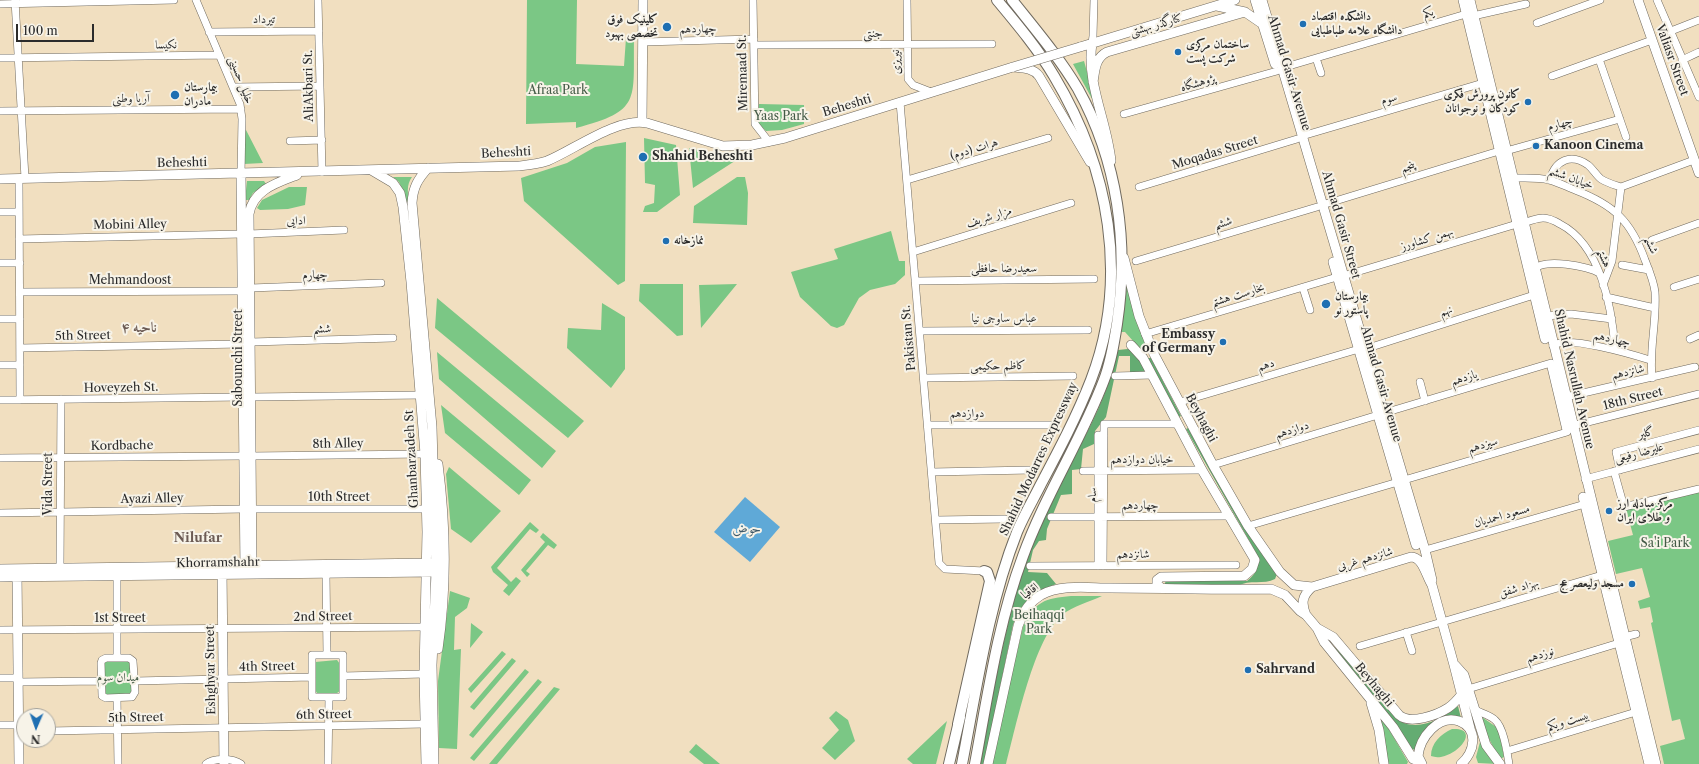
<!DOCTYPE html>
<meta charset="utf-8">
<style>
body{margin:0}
#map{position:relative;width:1699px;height:764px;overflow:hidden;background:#f1dfc0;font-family:"Libre Caslon Text",serif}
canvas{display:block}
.north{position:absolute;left:16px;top:708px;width:40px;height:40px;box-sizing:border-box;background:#f7f3e8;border:1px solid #a5a39c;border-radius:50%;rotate:182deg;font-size:11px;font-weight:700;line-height:16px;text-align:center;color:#2b2b2b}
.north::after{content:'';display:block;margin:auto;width:14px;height:18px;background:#1f6fb2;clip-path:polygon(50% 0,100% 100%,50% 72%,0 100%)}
.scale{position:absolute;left:16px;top:24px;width:78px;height:18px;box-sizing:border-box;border:2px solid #2b2b2b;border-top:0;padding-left:5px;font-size:12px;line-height:14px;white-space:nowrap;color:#2b2b2b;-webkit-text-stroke:3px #f7f3e8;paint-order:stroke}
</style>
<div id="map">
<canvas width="1699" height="764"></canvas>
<div class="north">N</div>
<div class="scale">100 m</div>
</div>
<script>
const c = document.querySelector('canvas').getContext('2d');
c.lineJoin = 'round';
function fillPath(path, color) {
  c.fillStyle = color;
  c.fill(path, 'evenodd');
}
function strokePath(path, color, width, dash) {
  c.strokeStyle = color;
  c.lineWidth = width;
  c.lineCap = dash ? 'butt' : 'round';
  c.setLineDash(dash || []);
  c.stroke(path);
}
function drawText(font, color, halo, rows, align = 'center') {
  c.font = font + ' "Libre Caslon Text",Amiri,serif';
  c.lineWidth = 4;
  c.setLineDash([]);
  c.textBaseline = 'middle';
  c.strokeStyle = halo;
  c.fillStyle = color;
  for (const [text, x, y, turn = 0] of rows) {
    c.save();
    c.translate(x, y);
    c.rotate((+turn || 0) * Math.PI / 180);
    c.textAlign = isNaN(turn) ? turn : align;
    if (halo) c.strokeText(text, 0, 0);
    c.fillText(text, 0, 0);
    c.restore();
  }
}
fillPath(new Path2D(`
 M527,0H577L576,64L624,66L626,38H634C633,100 642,111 576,128V122L526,124Z
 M1084,61L1097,108L1073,64Z
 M759,104L804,105V124L782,130L766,131L757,122Z
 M244,130H246L263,163L244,164Z
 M644,138L676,145L680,195L657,212H643L645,206L654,203L655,185L645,183Z
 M626,142L625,281L618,285L524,201L521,178L567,163L595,147Z
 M689,148L738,159L693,188Z
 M393,177H412C406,185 408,194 409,203H407L399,182Z
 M737,177H745L748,193L747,225L693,223L694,206Z
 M247,181H264L266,184L253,193L249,200H245Z
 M289,187H307L305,205L288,209L260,210L257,208L262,200Z
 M891,231L899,261H905V275L895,284L870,290L859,298L844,325L837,328L831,326L800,297L791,272L838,259L834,249Z
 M1127,279L1149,347L1142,351L1125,332H1120Z
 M640,284H683V335L677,336L639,301Z
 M737,284L701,328L699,285Z
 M437,298L584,421L568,438L435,328Z
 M602,303L625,317V369L611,388L567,348L568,328L601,330Z
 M437,352L556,451L542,468L439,379Z
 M441,405L531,480L519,495L445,433Z
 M449,467L501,511L471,543L451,529L446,474Z
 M1699,492V764H1664L1660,746L1685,739L1680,719L1672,721L1651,623L1653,622L1650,607L1640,609L1638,601L1650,597L1642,568L1616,574L1608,541L1633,535L1626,509Z
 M530,522L539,530L536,533L530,529L497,568L511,582L516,577L521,581L509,596L503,591L508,585L493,572L491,567Z
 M543,533L557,545L554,549L548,545L526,571L530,574L527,577L521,570L545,542L540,537Z
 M450,591L470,598L467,608L455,617L454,650L461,649L457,749L439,748L438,681Z
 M1071,596H1102C1091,601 1072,607 1063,614C1034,637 1016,727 1006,764H990L1023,627C1033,602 1046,598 1071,596Z
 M471,623L483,632L470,648Z
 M502,651L506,654L471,693L468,689Z
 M512,658L516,661L474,710L470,707Z
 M337,660L340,664V691L337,693H317L315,690V662Z
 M105,661H129L131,662V694H105Z
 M525,669L529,672L473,738L469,735Z
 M538,679L542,682L474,761L470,758Z
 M554,687L560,689L497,764H489Z
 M836,711L848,720L855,741L835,760L822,748L839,730L829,718Z
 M1482,717L1499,729L1504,757L1502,758H1499L1487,735Z
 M1383,719L1408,762L1407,764H1388L1380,720Z
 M947,721L936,764H913L907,759Z
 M1452,729C1485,727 1452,764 1431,756C1431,743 1441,734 1452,729Z
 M1480,742L1497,764L1478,763L1476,757Z
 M696,744L720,764H704L689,752Z`), '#7bc785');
fillPath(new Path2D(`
 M1128,349L1135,353L1148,372L1130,373V356H1119L1106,417L1095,431L1094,444L1083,449L1081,469L1072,470V494L1061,495L1047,529L1046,540L1039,541L1033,550L1028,572L1047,573L1056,584C1033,593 1021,602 1013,625L984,764H980C995,686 1007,606 1037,532C1057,483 1087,440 1106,390C1111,377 1114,363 1118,350Z
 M1148,358H1151L1181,416L1179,417L1147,359Z
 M1188,428L1235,511L1277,574L1275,579C1264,585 1249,579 1238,586L1165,584V583L1166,581H1247C1258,573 1261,562 1255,551L1186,429Z
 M1331,644C1337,650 1343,655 1349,661C1361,674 1391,718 1404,723C1422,730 1445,717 1458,706L1461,718H1449L1416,750L1411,749L1394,724Z`), '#64ac72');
fillPath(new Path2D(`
 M745,497L780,527L750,562L714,532Z`), '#5fa9d7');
const minor = new Path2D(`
 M15,0L25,178
 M196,0L240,104L242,119L241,174
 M318,0L322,172
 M753,0L755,124L769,142
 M907,0L908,79L913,85L931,92
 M1657,0L1699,97
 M0,4L174,0
 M1473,16L1526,4
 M1537,23L1600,0
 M1671,31L1699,20
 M209,32L319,31
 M643,42L754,39
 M1092,43L1093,36L1094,0
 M754,45L992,44
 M0,58L219,55
 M1316,58L1321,73
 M1599,59L1626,137
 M1682,60L1699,52
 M1282,68L1466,14
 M1552,76L1652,40
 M234,87L320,86
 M900,102L939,563L945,569L984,571
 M0,111L241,109
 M1124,114L1277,71
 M1302,136L1483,83
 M290,141L322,140
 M1506,151L1620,119
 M1513,178C1525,178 1538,177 1549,180C1558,182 1567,187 1575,190C1614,205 1631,221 1645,260C1649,270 1654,282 1655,292C1657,321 1649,349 1652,378
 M19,179L20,400
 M907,180L1048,138
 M1550,180C1555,160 1571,153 1588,165C1593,169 1596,175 1601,179C1607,183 1615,185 1621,187L1694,160
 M1139,187L1297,139
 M1322,205L1499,151
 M0,212H19
 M1525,222C1531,221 1537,218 1543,218C1549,218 1555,221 1560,224C1601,245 1612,308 1615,349
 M249,234L344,230
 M19,239L242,234
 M1652,240L1699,223
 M913,252L1071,203
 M1136,261L1317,207
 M0,263H20
 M1622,265L1649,270
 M1535,269C1543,258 1589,266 1599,273
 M1343,276L1517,224
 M915,281L1094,279
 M1603,285L1612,261L1621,187
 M1674,287L1699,279
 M251,288L381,283
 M1303,288L1310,310
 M20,292L241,291
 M1606,297L1655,308
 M1546,316L1571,314L1612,319
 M0,319H20
 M920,331L1088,330
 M1145,334L1337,277
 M1690,339L1699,335
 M251,342L393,338
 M1553,346C1564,334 1634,355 1650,360
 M20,348L242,344
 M1365,349L1534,295
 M0,365H20
 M1115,376L1152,375
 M924,378L1073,376
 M1420,382L1425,401
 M251,397L424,395
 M1566,397L1695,367
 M0,400L243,397
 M1180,402L1359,349
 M1384,413L1551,363
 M928,425H1054
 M1572,426L1699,394
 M251,456L425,454
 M0,458L243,456
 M1213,465L1378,415
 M1620,470L1616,452L1699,430
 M1083,471L1202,470
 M1614,471L1624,507L1699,489
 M932,472L1031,470
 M1585,479L1699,449
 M1404,480L1567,432
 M252,509H427
 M0,513L244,509
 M1051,517L1230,516
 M936,520L1005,519
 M1248,526L1398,482
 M1425,550L1585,504
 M1030,566L1236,565
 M1098,566V435L1104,436
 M1103,566L1104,424H1178
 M60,568L61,399
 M326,574L327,655
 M117,576V658
 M0,630L425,627
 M1406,632L1412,651
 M1624,637L1636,634
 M1360,646L1602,575
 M312,655H343V697H312Z
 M106,658H129L133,661L135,692L132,697L106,698L102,696L101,663L102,660Z
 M343,676L424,674
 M0,678H18
 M135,681L312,677
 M18,682L101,681
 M1468,689L1619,643
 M117,698L118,764
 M1475,710C1481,713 1490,715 1495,720C1504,728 1507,752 1509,764
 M0,725H19
 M48,731L425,724
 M1507,751L1636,712
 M206,764C213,758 233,758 241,764
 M328,764L329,697`);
const major = new Path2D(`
 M1255,0L1275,64
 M1262,0L1425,550L1432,580
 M1463,0L1545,339
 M1470,0L1656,764
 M1638,0L1699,173
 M1217,6L1245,12L1261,23
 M1092,43C1086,83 1107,121 1111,161
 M1080,47L1235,0
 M1093,82C1095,70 1095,58 1107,52L1245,12
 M642,122L643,0
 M428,168C418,179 413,187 412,203L432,427L436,572L432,665L434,764
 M371,170L393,183L400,193L403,207L411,282L425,454L427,532L424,674L426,764
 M241,174L245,570
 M0,179L519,166C528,165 538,164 547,161C574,150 617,117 647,123L723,146L752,145L785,138L1013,67C1023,68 1033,68 1039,76L1090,162
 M1124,258L1139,316L1154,354L1213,465L1248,526L1280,572L1294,585L1312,587L1411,557C1423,557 1426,576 1432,585L1454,665L1471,732
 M1333,262L1416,545
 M1131,345L1143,358L1202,470L1255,560L1252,569L1244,576L1161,577L1157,580V584L1161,588
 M1552,367L1567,430
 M438,464C446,526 447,587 438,649
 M1583,497L1649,764
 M0,569L433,563
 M222,569L224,764
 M252,570L249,214C253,190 276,183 297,175
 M17,572L19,764
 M0,577L431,572
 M1306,615C1301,603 1302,596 1312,587
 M1317,628L1333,637L1399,715C1410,725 1437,715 1448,708C1454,704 1458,699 1462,694
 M1455,665L1464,675L1486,745L1500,764
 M1371,703L1379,730L1384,764
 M988,764L1018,626C1022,614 1029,602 1041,595C1061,584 1088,588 1110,588C1164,588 1218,590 1271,589L1285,595L1300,611L1306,615L1317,628L1324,642L1393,727L1413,759L1421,762
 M1422,764L1418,756C1420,738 1438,714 1459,721C1480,729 1474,753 1461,764`);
const highway = new Path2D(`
 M958,724L990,581L987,572L984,571
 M949,764L960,717
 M962,764C977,686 988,606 1017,532C1024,515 1033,500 1041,484C1059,450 1077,416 1091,380C1130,278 1109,168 1054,76C1038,49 1017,24 997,0
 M975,764C988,694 998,623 1023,556C1045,495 1081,441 1104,380C1111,362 1114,343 1117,324C1129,244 1118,161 1078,89C1059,57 1035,29 1012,0`);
strokePath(minor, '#706a5f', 8);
strokePath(major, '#706a5f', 10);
strokePath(highway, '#706a5f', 12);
strokePath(minor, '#fff', 7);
strokePath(major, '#fff', 9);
strokePath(highway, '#fff', 10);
const majorBridge = new Path2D(`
 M1013,67L1080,47`);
strokePath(majorBridge, '#706a5f', 10, []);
strokePath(majorBridge, '#fff', 9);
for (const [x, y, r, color] of [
 [1303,24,4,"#1f6fb2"],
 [667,27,5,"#1f6fb2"],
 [1178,52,4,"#1f6fb2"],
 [175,95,5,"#1f6fb2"],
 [1528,102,4,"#1f6fb2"],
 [1536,146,4,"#1f6fb2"],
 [643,157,5,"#1f6fb2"],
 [666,241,4,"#1f6fb2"],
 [1326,304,5,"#1f6fb2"],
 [1223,342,4,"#1f6fb2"],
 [1609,511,4,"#1f6fb2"],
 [1632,584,4,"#1f6fb2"],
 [1248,670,4,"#1f6fb2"]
]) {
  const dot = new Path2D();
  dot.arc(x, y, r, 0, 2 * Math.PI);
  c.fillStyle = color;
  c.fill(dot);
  strokePath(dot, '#f7f3e8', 1.5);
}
drawText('12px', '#2b2b2b', '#f7f3e8', [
 ["یکم",1428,13,-17],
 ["تیرداد",264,20],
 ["کنارگذر بهشتی",1156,25,-16],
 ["چهاردهم",698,29,-1],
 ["جنتی",873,34],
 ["نکیسا",166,45,-1],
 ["Valiasr Street",1672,60,70],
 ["نیریزی",896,62,-92],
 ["Miremaad St.",743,73,-91],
 ["Ahmad Gasir Avenue",1289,73,73],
 ["خلیل حسینی",241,80,69],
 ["پژوهشگاه",1198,83,-16],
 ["AliAkbari St.",309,86,-91],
 ["آریا وطنی",131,99],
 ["سوم",1389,99,-16],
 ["Beheshti",847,106,-17],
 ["چهارم",1560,124,-16],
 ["هرات (دوم)",974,149,-17],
 ["Beheshti",506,153,-3],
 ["Moqadas Street",1215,153,-17],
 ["Beheshti",182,163,-1],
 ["پنجم",1408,167,-17],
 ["خیابان ششم",1571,178,20],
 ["مزار شریف",989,217,-17],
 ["ادایی",296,221,-2],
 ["ششم",1223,223,-17],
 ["Mobini Alley",130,225,-1],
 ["Ahmad Gasir Street",1341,225,74],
 ["بهمن کشاورز",1427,239,-17],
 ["ششم",1651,245,67],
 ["هشتم",1604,258,65],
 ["سعیدرضا حافظی",1004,269],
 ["چهارم",315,275,-2],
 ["Mehmandoost",130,281],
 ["بخارست هشتم",1238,295,-17],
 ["نهم",1446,311,-18],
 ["عباس ساوجی نیا",1004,319],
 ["ششم",322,329,-2],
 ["5th Street",83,336,-1],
 ["Pakistan St.",909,338,-95],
 ["چهاردهم",1612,339,12],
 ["Sabounchi Street",239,358,-90],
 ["دهم",1266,365,-16],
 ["کاظم حکیمی",998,366,-1],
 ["شانزدهم",1628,372,-13],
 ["یازدهم",1464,378,-17],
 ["Shahid Nasrullah Avenue",1574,379,77],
 ["Ahmad Gasir Avenue",1381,384,74],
 ["Hoveyzeh St.",121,388,-1],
 ["18th Street",1633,399,-14],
 ["دوازدهم",967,414],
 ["Beyhaghi",1201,418,62],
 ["دوازدهم",1292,430,-17],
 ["گلپر",1646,433,-14],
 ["8th Alley",338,444,-1],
 ["سیزدهم",1483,445,-16],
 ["Kordbache",122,446,-1],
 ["علیرضا رفیعی",1639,453,-15],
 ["Ghanbarzadeh St",412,459,-93],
 ["Shahid Modarres Expressway",1039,459,-65],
 ["خیابان دوازدهم",1142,460],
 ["Vida Street",49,484,-90],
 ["سام",1093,495,-90],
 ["10th Street",339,498],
 ["Ayazi Alley",152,499,-1],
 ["چهاردهم",1140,506],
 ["مسعود احمدیان",1502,516,-16],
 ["شانزدهم",1133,555],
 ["شانزدهم غربی",1365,559,-16],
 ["Khorramshahr",218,563,-1],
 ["بهزاد شفق",1519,588,-16],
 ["اقاقیا",1030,591,-37],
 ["2nd Street",323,617,-1],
 ["1st Street",120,619],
 ["نوزدهم",1540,655,-17],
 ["4th Street",267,667,-1],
 ["Eshghyar Street",211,670,-91],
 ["Beyhaghi",1374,685,50],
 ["6th Street",324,715,-1],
 ["5th Street",136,718,-1],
 ["بیست ویکم",1568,721,-17]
]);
drawText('bold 12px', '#2b2b2b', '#f7f3e8', [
 ["دانشکده اقتصاد",1311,17],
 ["دانشگاه علامه طباطبایی",1311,31],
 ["کلینیک فوق",658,20,"right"],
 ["تخصصی بهبود",658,34,"right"],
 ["ساختمان مرکزی",1186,45],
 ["شرکت پست",1186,59],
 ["بیمارستان",184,88],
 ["مادران",184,102],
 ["کانون پرورش فکری",1520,95,"right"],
 ["کودکان و نوجوانان",1520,109,"right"],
 ["Kanoon Cinema",1544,146],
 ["Shahid Beheshti",652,157],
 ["نمازخانه",674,241],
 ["بیمارستان",1335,297],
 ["پاستور نو",1335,311],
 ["Embassy",1215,335,"right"],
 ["of Germany",1215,349,"right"],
 ["مركز مبادله ارز",1617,504],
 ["و طلای ايران",1617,518],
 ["مسجد ولیعصر عج",1624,584,"right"],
 ["Sahrvand",1256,670]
], 'left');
drawText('12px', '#435a46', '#f7f3e8', [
 ["Afraa Park",558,91],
 ["Yaas Park",781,117],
 ["Sa'i Park",1665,544],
 ["Beihaqqi",1039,616],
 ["Park",1039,630],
 ["میدان سوم",118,678]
]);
drawText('italic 13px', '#3d5767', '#f7f3e8', [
 ["حوض",747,529]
]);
drawText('bold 13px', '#6c5b54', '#f7f3e8', [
 ["Nilufar",198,538]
]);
drawText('bold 14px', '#6c5b54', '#f7f3e8', [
 ["ناحیه ۴",139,328]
]);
</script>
